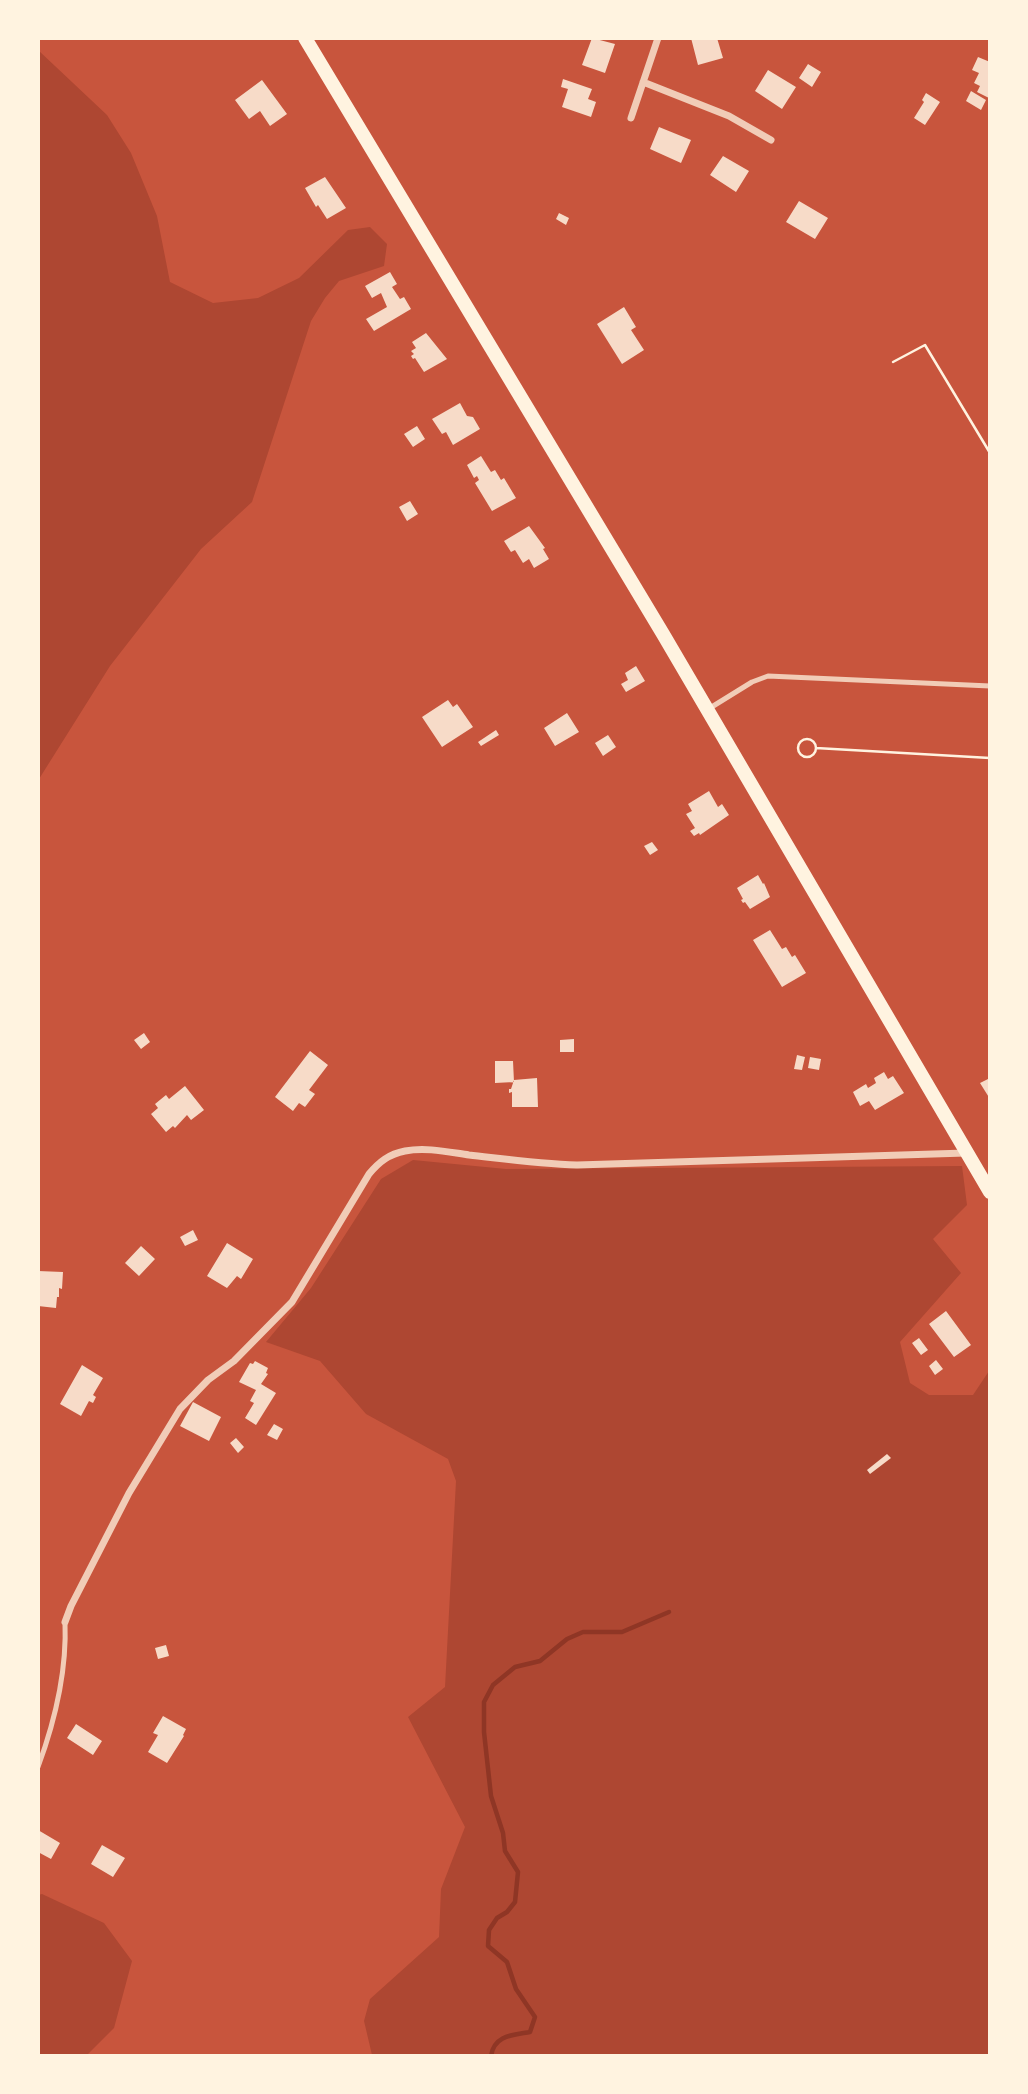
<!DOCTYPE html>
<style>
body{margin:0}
#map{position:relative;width:1028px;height:2094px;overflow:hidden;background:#c8553d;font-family:"PT Sans Narrow",sans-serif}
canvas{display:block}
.frame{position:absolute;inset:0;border:40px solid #fff3e0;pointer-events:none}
</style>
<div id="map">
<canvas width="1028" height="2094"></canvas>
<div class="frame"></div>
</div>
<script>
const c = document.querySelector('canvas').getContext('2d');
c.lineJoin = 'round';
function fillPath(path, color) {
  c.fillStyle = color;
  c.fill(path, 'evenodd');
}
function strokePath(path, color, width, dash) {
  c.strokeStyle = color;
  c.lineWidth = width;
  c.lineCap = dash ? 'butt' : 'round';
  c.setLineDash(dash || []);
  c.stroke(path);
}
fillPath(new Path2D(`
 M38,50L107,115L131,153L157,216L170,282L213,303L258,298L299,278L348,230L370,227L387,244L384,266L339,281L325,298L311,321L252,502L201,549L110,666L39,779Z
 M413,1160L506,1169L962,1166L967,1205L933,1239L961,1273L900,1342L910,1383L929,1395H973L989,1371V2055H372L364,2021L370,1999L439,1937L441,1889L465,1827L408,1717L445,1687L456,1481L448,1459L366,1414L320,1361L266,1342L311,1288L381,1179Z
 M42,1894L104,1923L132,1961L114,2028L87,2055H39L38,1895Z`), '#ae4732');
strokePath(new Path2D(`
 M491,2056C494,2035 513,2035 530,2032L535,2017L516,1989L507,1962L488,1946L489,1930L497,1918L507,1912L515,1902L518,1872L505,1851L503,1833L491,1796L484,1732V1702L493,1685L515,1667L540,1661L567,1639L583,1632H622L669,1612`), '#8f3625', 4.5);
fillPath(new Path2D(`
 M592,38L615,44L605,73L582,65Z
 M691,38H717L723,58L698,65Z
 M978,57L990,62L989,98L977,92L980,86L974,83L979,73L972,70Z
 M808,64L821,72L812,87L799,78Z
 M768,70L796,87L782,109L755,91Z
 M563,79L592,89L588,99L596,102L591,117L562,107L568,89L561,87Z
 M262,80L287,114L270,126L260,111L249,119L235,100Z
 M971,91L986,100L981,110L966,101Z
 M926,93L940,102L925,125L914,118L924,102L922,100Z
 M659,127L691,140L681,163L650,149Z
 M723,156L749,171L736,192L710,175Z
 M325,177L346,208L327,219L318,205L316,207L305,188Z
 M799,201L828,218L815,239L786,222Z
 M559,213L569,218L566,225L556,219Z
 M390,272L397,284L392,287L400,299L404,297L411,309L374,331L366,319L387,307L381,293L372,298L365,286Z
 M624,307L636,327L631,330L644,350L622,364L597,324Z
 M426,333L447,359L424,372L415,358L413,359L411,356L414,354L411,351L416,348L412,342Z
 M460,403L467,416L473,417L480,429L453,445L446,432L442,434L432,419Z
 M417,426L425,439L413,447L404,434Z
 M481,456L491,472L495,470L501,480L504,478L516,498L492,511L475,483L479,480L477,476L474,478L467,465Z
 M410,501L418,514L407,521L399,507Z
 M529,526L545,548L543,549L549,559L534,568L529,559L523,563L515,550L511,552L504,541Z
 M636,666L645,681L626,692L621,684L628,680L625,673Z
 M448,700L453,707L457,704L473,727L442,747L422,717Z
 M567,713L579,732L555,746L544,728Z
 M496,730L499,735L481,746L478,742Z
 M608,735L616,747L603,756L595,743Z
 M709,791L718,807L722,804L729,815L700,835L699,833L694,836L690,831L695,828L686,814L692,811L688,804Z
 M652,842L658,850L650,855L644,846Z
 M758,875L763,884L764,883L770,897L750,909L745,902L743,903L741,900L743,899L737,888Z
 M770,930L782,949L786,947L792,957L795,955L806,973L782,987L753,940Z
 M144,1033L150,1042L141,1049L134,1040Z
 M574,1039V1052H560V1040Z
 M310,1051L328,1065L309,1090L315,1094L305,1107L299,1103L293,1111L275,1097Z
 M797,1055L805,1057L802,1070L794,1069Z
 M810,1057L821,1059L819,1070L808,1068Z
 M495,1061H513L514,1082L495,1083Z
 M884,1072L888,1079L893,1076L904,1093L875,1110L869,1101L860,1106L853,1092L866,1084L868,1088L876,1083L874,1078Z
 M537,1078L538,1107H512V1092L509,1093V1089H511L514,1080Z
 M990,1078V1099L980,1083Z
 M185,1086L204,1110L191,1120L187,1115L175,1128L173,1126L166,1132L151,1114L158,1108L155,1104L166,1095L169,1099Z
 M193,1230L198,1240L185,1246L180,1237Z
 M227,1243L253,1259L241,1279L237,1276L227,1288L207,1276Z
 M141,1246L155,1259L139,1276L125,1263Z
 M38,1271L63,1272L62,1289L59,1288V1297H57L56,1308L38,1306Z
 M946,1311L971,1345L954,1357L929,1324Z
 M919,1338L928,1350L921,1355L912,1343Z
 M936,1360L943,1369L935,1375L929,1366Z
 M255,1361L268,1368L266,1373L268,1374L261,1384L276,1393L256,1425L245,1418L254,1403L250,1401L256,1390L239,1382L250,1363L253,1364Z
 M82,1365L103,1378L93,1395L96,1397L93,1403L89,1401L81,1416L60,1404Z
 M193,1402L221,1417L209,1441L180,1426Z
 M274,1424L283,1429L277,1440L267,1435Z
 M236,1438L244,1447L238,1453L230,1443Z
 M887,1454L891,1458L870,1474L867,1470Z
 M166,1645L169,1656L158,1659L155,1648Z
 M163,1716L186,1729L183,1735L184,1736L167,1763L148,1752L158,1735L153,1733Z
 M76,1724L102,1741L93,1755L67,1738Z
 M38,1830L60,1843L51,1859L38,1852Z
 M102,1845L125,1858L113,1877L91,1864Z`), '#f7dbc8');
strokePath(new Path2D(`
 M893,362L925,345L990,453
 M798 748a9 9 0 1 1 18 0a9 9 0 1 1-18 0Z
 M816,748L990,758`), '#fff3e0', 2.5);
strokePath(new Path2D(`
 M710,708L752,682L768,676L990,686
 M38,1767C55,1721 67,1672 65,1622`), '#f1ccb7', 5);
strokePath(new Path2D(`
 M643,82L729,116L771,140
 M631,118L658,38
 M65,1622L71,1606L129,1493L180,1409L208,1380L234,1361L292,1302L369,1174C379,1162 389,1154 405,1151C426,1147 448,1152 469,1155C505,1159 541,1164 577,1165L966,1153`), '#f1ccb7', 7);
strokePath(new Path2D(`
 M305,38L663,634L990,1192`), '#fff3e0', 14);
</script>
